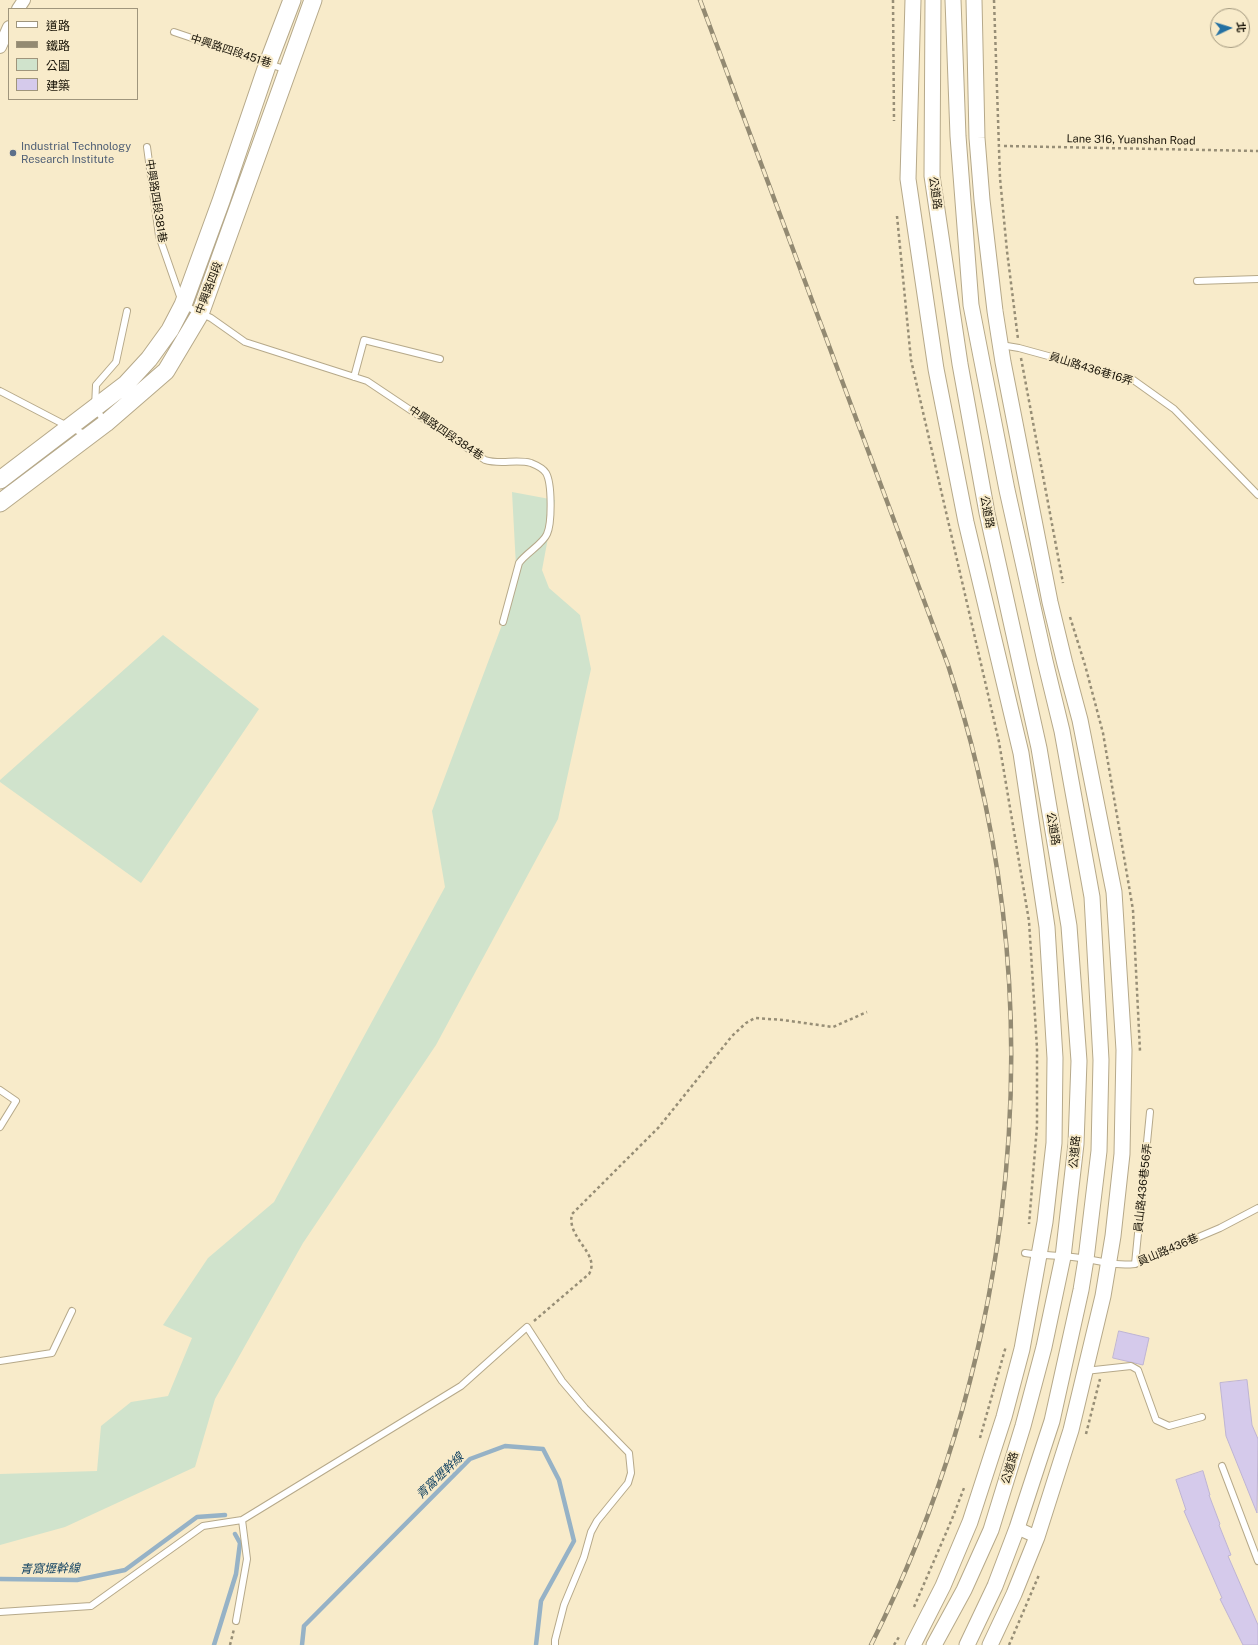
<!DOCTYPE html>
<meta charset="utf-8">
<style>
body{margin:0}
#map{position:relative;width:1258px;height:1645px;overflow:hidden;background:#f8ebca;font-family:"Public Sans","Noto Sans TC",sans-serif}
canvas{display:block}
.legend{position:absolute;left:8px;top:8px;width:130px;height:92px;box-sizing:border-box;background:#f8ebca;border:1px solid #9f957c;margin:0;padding:5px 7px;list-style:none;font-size:12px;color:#191408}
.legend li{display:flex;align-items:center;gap:8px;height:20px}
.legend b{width:20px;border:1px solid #9f957c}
.north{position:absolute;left:1210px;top:8px;width:40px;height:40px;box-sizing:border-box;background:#f8ebca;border:1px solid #9f957c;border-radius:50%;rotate:86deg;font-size:11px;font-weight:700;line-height:16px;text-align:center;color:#191408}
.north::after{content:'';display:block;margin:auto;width:14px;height:18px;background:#2470a2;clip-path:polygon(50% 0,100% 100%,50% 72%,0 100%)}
</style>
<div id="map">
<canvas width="1258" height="1645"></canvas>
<ul class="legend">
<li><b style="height:5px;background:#fff"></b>道路</li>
<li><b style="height:5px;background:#938a72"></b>鐵路</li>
<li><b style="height:11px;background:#d0e3cc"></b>公園</li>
<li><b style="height:11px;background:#d5caeb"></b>建築</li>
</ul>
<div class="north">北</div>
</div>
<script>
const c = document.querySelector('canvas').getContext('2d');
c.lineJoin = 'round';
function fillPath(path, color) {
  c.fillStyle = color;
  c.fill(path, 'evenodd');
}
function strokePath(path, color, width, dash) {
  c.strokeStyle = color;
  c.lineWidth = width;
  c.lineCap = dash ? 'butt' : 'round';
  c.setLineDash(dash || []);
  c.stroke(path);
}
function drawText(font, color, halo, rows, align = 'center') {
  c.font = font + ' "Public Sans","Noto Sans TC",sans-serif';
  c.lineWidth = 4;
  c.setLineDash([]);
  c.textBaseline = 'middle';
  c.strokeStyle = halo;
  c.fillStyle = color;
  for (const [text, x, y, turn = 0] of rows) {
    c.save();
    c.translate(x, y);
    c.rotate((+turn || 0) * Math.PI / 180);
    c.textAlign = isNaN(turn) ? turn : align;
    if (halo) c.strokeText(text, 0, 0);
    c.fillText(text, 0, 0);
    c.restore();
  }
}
fillPath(new Path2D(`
 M512,492L555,500L542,570L549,588L580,615L591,669L558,819L436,1045L303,1243L215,1399L195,1467L65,1527L0,1545V1474L97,1471L101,1426L131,1402L168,1396L192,1338L163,1325L208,1258L274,1202L445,887L432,811L517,585Z
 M163,635L259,709L141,883L0,782V780Z`), '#d0e3cc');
strokePath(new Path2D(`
 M0,1579L77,1580L125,1570L197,1517L225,1515
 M214,1645L236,1574L240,1543L235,1534
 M302,1645L304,1626L470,1459L505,1446L543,1449L559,1480L574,1541L541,1601L536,1645`), '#96b2c6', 4.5);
const building = new Path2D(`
 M1119,1331L1149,1338L1143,1365L1113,1358Z
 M1247,1380L1252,1425L1258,1439L1257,1513L1226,1436L1220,1383Z
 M1203,1471L1210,1495H1209L1220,1524L1219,1525L1231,1555L1228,1556L1258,1625V1645H1243L1220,1599L1222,1598L1184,1511L1186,1510L1176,1480Z`);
fillPath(building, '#d5caeb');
strokePath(building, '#beb4d3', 1);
const service = new Path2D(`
 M174,32L287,70
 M147,147L159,236L183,305L211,318L245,342L367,381L485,460C500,465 516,459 531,463C536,465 543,468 546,473C552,483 552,523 547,534C543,544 526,553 519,563L503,622
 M1197,281L1258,279
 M1001,345L1019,348L1132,379L1174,409L1258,495
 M354,377L364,340L440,359
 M0,391L69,427L87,435
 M106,423L95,408L96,385L116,362L127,311
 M0,1090L16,1101L0,1127
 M1025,1253C1045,1256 1066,1255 1087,1259C1105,1262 1116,1266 1135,1264L1220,1228L1258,1208
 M1135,1264L1150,1112
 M0,1361L52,1353L72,1311
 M1085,1371L1131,1366L1138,1370L1156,1420L1169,1426L1202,1417
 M1222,1466L1258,1561
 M242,1520L461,1386L527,1327L562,1381L585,1408L629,1453L631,1473L628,1483L597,1521L591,1532L584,1557L564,1605L555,1640V1645
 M0,1612L91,1606L203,1526L242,1520L247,1559L236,1621`);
const minor = new Path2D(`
 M18,9L24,0
 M0,47L9,27
 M1017,1528L1037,1537`);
const tertiary = new Path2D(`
 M933,0L932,176L960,364L987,513L1039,748L1069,926L1079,1061L1076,1144L1063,1257L1044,1347L1023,1426L991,1530L964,1590L934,1645
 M953,0L958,136L971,305L1007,490L1045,661L1062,731L1092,897L1101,1060L1099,1151L1086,1259L1081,1290L1052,1421L1017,1528L995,1586L967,1645
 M974,0L977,138L982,200L995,311L1003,362L1050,602L1065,664L1080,720L1114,892L1124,1050L1122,1154L1113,1236L1103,1296L1071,1430L1037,1537L1014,1594L990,1645
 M913,1645L943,1586L970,1522L1004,1417L1022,1349L1045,1222L1054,1143L1055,1058L1047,927L1021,753L966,522L936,369L908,179L913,0`);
const secondary = new Path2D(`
 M0,480L126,384L149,359L170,330L183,305L221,201L268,63L292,0
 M0,503L106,423L166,371L200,314L313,0`);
strokePath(service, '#b6a98a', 8);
strokePath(minor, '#b6a98a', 14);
strokePath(tertiary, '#b6a98a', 17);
strokePath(secondary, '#b6a98a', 19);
strokePath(new Path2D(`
 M893,0L894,121
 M994,0L1000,178L1007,251L1018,339
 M1004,146L1258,151
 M897,216L911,360L999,742L1029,921L1037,1048V1126L1029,1224
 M1021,358L1063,583
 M1070,617L1085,665L1103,733L1133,910L1140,1051
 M534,1321L589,1274C601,1254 566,1238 572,1214L659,1127L732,1036L746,1023L755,1018L783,1020L833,1027L867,1012
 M1086,1434L1100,1379
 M980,1438L1006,1346
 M914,1607L952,1519L964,1488
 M230,1645L234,1629
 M894,1645L899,1637
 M1009,1645L1039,1575`), '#978e76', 2.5, [3, 3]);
strokePath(service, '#fff', 6);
strokePath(minor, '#fff', 12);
strokePath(tertiary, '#fff', 15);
strokePath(secondary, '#fff', 17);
const rail = new Path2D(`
 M700,0L948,665C959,699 969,733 977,767C1048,1061 1006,1376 871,1645`);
strokePath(rail, '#938a72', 4.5);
strokePath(rail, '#f8ebca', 3, [9]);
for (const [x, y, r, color] of [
 [13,153,4,"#5c6f8a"]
]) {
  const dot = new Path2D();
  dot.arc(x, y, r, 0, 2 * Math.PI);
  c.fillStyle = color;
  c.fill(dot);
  strokePath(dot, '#f8ebca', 1.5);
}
drawText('11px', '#191408', '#f8ebca', [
 ["中興路四段451巷",231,51,18],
 ["Lane 316, Yuanshan Road",1131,140,1],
 ["公道路",935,193,82],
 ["中興路四段381巷",156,201,81],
 ["中興路四段",209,288,-69],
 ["員山路436巷16弄",1091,369,17],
 ["中興路四段384巷",446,433,34],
 ["公道路",987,512,79],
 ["公道路",1053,829,80],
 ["公道路",1075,1152,-85],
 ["員山路436巷56弄",1143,1188,-84],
 ["員山路436巷",1168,1250,-23],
 ["公道路",1010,1468,-73]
]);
drawText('11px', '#4e5e75', '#f8ebca', [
 ["Industrial Technology",21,147],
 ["Research Institute",21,160]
], 'left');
drawText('italic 12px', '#144463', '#f8ebca', [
 ["青窩壢幹線",440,1476,-44],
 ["青窩壢幹線",50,1569,-1]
]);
</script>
